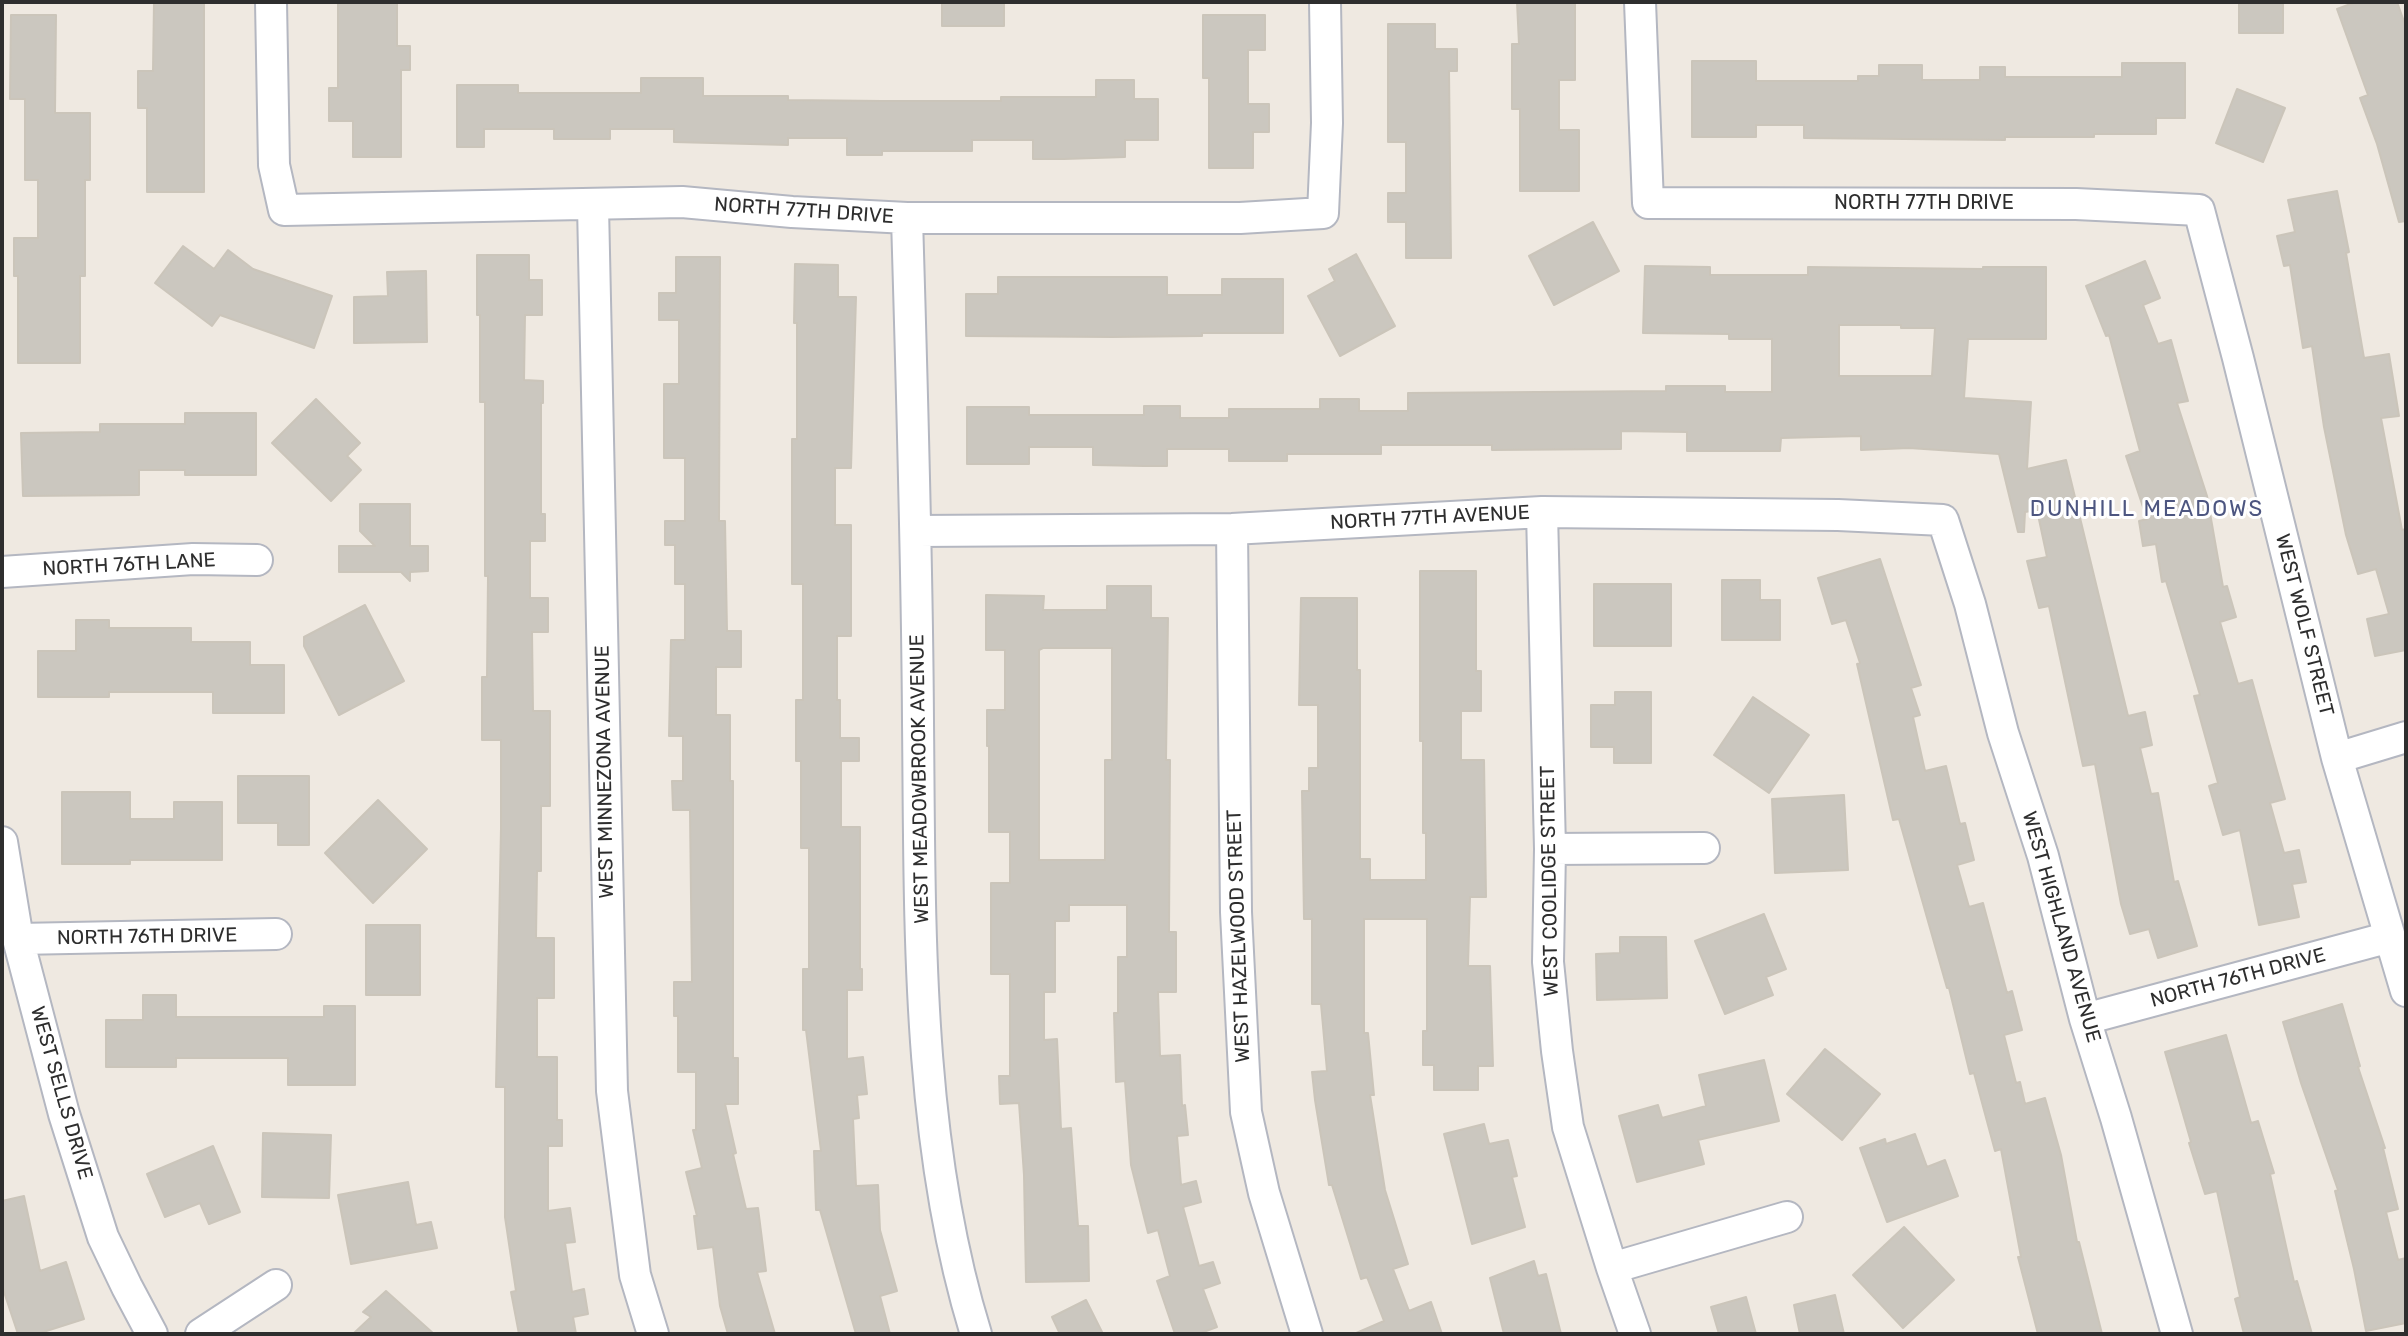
<!DOCTYPE html>
<style>
body{margin:0}
#map{position:relative;width:2408px;height:1336px;overflow:hidden;background:#efe9e1;font-family:Rubik,sans-serif}
canvas{display:block}
.frame{position:absolute;inset:0;border:4px solid #2e2e2e;pointer-events:none}
</style>
<div id="map">
<canvas width="2408" height="1336"></canvas>
<div class="frame"></div>
</div>
<script>
const c = document.querySelector('canvas').getContext('2d');
c.lineJoin = 'round';
function fillPath(path, color) {
  c.fillStyle = color;
  c.fill(path, 'evenodd');
}
function strokePath(path, color, width, dash) {
  c.strokeStyle = color;
  c.lineWidth = width;
  c.lineCap = dash ? 'butt' : 'round';
  c.setLineDash(dash || []);
  c.stroke(path);
}
function drawText(font, color, halo, rows, align = 'center') {
  c.font = font + ' Rubik,sans-serif';
  c.lineWidth = 6;
  c.setLineDash([]);
  c.textBaseline = 'middle';
  c.strokeStyle = halo;
  c.fillStyle = color;
  for (const [text, x, y, turn = 0] of rows) {
    c.save();
    c.translate(x, y);
    c.rotate((+turn || 0) * Math.PI / 180);
    c.textAlign = isNaN(turn) ? turn : align;
    if (halo) c.strokeText(text, 0, 0);
    c.fillText(text, 0, 0);
    c.restore();
  }
}
const building = new Path2D(`
 M154,2H204V192H147V108H138V71H153Z
 M338,2H397V46H410V70H401V157H353V121H329V88H338Z
 M942,2H1004V26H942Z
 M1517,2H1575V80H1559V130H1579V191H1520V109H1512V44H1519Z
 M2239,2H2283V33H2239Z
 M2356,2H2397L2406,27V221L2399,222L2377,144L2360,98L2368,95L2337,9Z
 M11,15H56L55,113H90V180H85V276H80V363H18V276H14V238H38V180H25V99H10Z
 M1203,15H1265V50H1248V104H1269V132H1253V168H1209V78H1203Z
 M1388,24H1435V49H1457V71H1449L1451,258H1406V222H1388V193H1406V142H1388Z
 M1692,61H1756V81H1858V76H1879V65H1922V80H1980V67H2005V77H2122V63H2185V118H2156V134H2094V137H2005V140L1804,138V125H1756V137H1692Z
 M641,78H703V96H788V100L882,101H1001V97H1096V80H1134V99H1158V140H1125V157L1064,159H1033V140H972V151H882V155H847V138H788V145L674,142V129H610V139H554V129H484V147H457V85H518V93H641Z
 M2237,89L2285,108L2263,162L2216,143Z
 M2337,191L2349,252L2346,253L2364,358L2389,354L2399,416L2381,418L2402,530L2406,529V650L2375,656L2367,619L2389,614L2376,569L2358,574L2346,535L2324,427L2312,346L2303,348L2290,265L2284,266L2277,236L2295,232L2288,200Z
 M1593,222L1619,271L1554,305L1529,256Z
 M183,246L214,269L228,250L253,269L332,296L314,348L220,315L212,326L155,283Z
 M1356,254L1395,326L1340,356L1308,296L1335,281L1329,269Z
 M477,255H529V280H542V315H525L524,380L543,381V403H541V514H545V541H530V598H548V632H532L533,711H550V806H541V871H537L536,938H554V998H537V1057H557V1120H562V1146H548V1211L570,1208L575,1242L565,1243L572,1292L584,1289L588,1314L573,1317L576,1334H519L511,1292L516,1291L505,1217V1087H496L501,828V740H482V677H487L488,576H485V402H480V315H477Z
 M676,257H720L719,521H725L727,631H741V667H716V715H730V781H733V1058H738V1104H725L736,1153L733,1154L746,1209L758,1208L766,1271L757,1272L775,1334H728L720,1306L713,1247L698,1249L694,1216H697L686,1172L702,1168L693,1130H696V1072H678V1016H674V982H692L690,810H673L672,781H683V736H669L671,640H685V584H675V545H665V521H685V458H664V384H679V320H659V293H676Z
 M2145,261L2160,298L2143,305L2158,344L2171,340L2188,401L2177,403L2207,496L2223,587L2227,586L2236,617L2220,622L2238,684L2252,680L2269,742L2285,799L2270,803L2284,853L2299,850L2306,882L2292,884L2299,917L2259,925L2240,830L2223,835L2209,786L2218,783L2194,696L2200,695L2166,581L2162,582L2156,544L2143,546L2139,521L2147,519L2126,456L2140,451L2109,335L2106,336L2086,286Z
 M795,264L838,265V297H856L851,468H835V525H851V636H837V700H840V738H859V761H841V827H860V969H862V990H847V1059L863,1057L867,1094L857,1095L859,1118L853,1119L856,1186L878,1185L880,1230L897,1291L880,1296L890,1334H856L820,1210H816L814,1151H821L806,1030H803V969H809V848H801V761H796V700H803V584H792V439H797V323H794Z
 M1645,266L1710,267V275H1808V267L1983,269V267H2046V339H1968L1964,398L2031,402L2027,469L2066,460L2128,716L2145,712L2152,745L2140,748L2151,794L2158,793L2174,882L2178,881L2197,946L2158,958L2149,929L2130,934L2121,904L2095,764L2083,766L2049,606L2039,608L2027,561L2047,557L2037,510L2025,512L2024,532H2018L1999,454L1909,448L1861,450V436L1781,438L1780,451H1687V432L1621,431V449L1492,450V445H1381V454H1287V461H1229V449H1167V466H1144L1093,465V447H1029V464H967V407H1029V415H1144V406H1180V418H1229V409H1320V399H1359V411H1408V393L1666,391V386H1725V392H1772V339H1729V334L1643,333ZM1839,325H1901V328H1935L1932,376H1839Z
 M426,271L427,342L354,343V297L388,296L387,272Z
 M998,277H1167V295H1222V279H1283V333H1202V336L1112,337L966,336V294H998Z
 M316,399L360,443L347,456L361,470L331,501L272,443Z
 M185,413H256V475H185V470H139V495L23,496L21,433L100,432V424H185Z
 M360,504H410V546H428V571L410,572V581L401,572H339V546H375L360,531Z
 M1880,559L1921,685L1911,688L1920,715L1913,717L1925,771L1946,766L1960,824L1965,823L1974,860L1957,865L1969,907L1983,903L2007,993L2012,991L2022,1030L2004,1035L2016,1083L2020,1082L2025,1104L2045,1098L2061,1155L2077,1242H2079L2102,1334H2038L2018,1257H2021L2001,1149L1995,1151L1974,1073L1970,1074L1949,988H1947L1899,819L1893,820L1857,664L1860,663L1846,620L1832,624L1818,578Z
 M1420,571H1476V671H1481V711H1461V760H1484L1486,897H1470L1468,966H1490L1493,1066H1478V1090H1434V1065H1423V1031H1427V919H1364V1033H1368L1374,1095H1370L1385,1190L1408,1264L1393,1269L1409,1311L1431,1302L1442,1334H1354L1384,1321L1367,1277L1361,1279L1332,1185H1329L1315,1100L1312,1072L1327,1071L1321,1004H1312V919H1304L1302,791H1309V768H1318V705H1299L1301,598H1357V670H1360V859H1370V880H1426V833H1423V741H1420Z
 M1722,580H1760V600H1780V640H1722Z
 M1594,584H1671V646H1594Z
 M1107,586H1151V618H1168L1166,760H1170L1169,932H1176V992H1158L1160,1056L1180,1055L1182,1106L1185,1105L1188,1135L1177,1136L1181,1185L1196,1181L1201,1202L1183,1207L1199,1266L1213,1262L1220,1283L1203,1289L1217,1327L1198,1334H1175L1157,1281L1170,1276L1158,1230L1148,1233L1131,1165L1125,1081L1116,1082L1114,1013H1118V957H1127V905H1069V921H1055V992H1044V1040L1057,1039L1061,1129L1071,1128L1078,1226H1088L1089,1281L1026,1282L1024,1175L1019,1103L1000,1104L999,1076H1010V974H991V883H1010V832H989V746H987V710H1005V650H986V595L1044,596L1043,610H1107ZM1043,648H1112V760H1105V860H1039V650Z
 M365,605L404,681L339,715L304,646V637Z
 M76,620H109V628H191V642H250V665H284V713H213V692H109V697H38V651H76Z
 M1615,692H1651V763H1614V747H1591V705H1615Z
 M1753,697L1809,735L1769,793L1714,755Z
 M238,776H309V845H278V823H238Z
 M62,792H130V819H174V802H222V860H130V864H62Z
 M1844,795L1848,870L1775,873L1772,799Z
 M378,800L427,849L373,903L325,853Z
 M1764,914L1786,969L1766,977L1773,995L1725,1014L1695,941Z
 M366,925H420V995H366Z
 M1620,937H1666L1667,998L1597,1000L1596,954L1620,953Z
 M143,995H176V1017H324V1006H355V1085H288V1058H176V1067H106V1020H143Z
 M2342,1004L2360,1066L2358,1067L2385,1148H2383L2398,1209L2386,1212L2398,1260L2406,1258V1323L2366,1331L2354,1269L2335,1191L2338,1190L2301,1083L2283,1022Z
 M2226,1035L2251,1123L2258,1121L2274,1173L2270,1174L2294,1282L2297,1281L2312,1334H2244L2235,1299L2240,1297L2217,1191L2205,1194L2189,1143L2191,1142L2165,1052Z
 M1825,1049L1880,1094L1842,1140L1787,1094Z
 M1764,1060L1779,1121L1698,1140L1704,1164L1637,1182L1619,1116L1658,1105L1662,1118L1706,1106L1699,1075Z
 M1484,1124L1489,1144L1508,1140L1517,1176L1512,1177L1525,1227L1472,1244L1444,1134Z
 M263,1133L331,1135L329,1198L262,1197Z
 M1915,1134L1927,1167L1945,1160L1958,1196L1887,1222L1860,1148L1885,1139L1886,1144Z
 M213,1146L240,1212L209,1224L200,1203L165,1217L147,1174Z
 M408,1182L416,1225L431,1222L437,1248L351,1264L338,1195Z
 M24,1196L40,1271L66,1262L84,1319L37,1334H18L2,1286V1201Z
 M1904,1227L1954,1280L1903,1328L1853,1275Z
 M1534,1261L1538,1276L1546,1274L1561,1334H1504L1490,1278Z
 M386,1291L434,1334H353L371,1317L363,1312Z
 M1835,1295L1844,1334H1800L1794,1305Z
 M1746,1297L1756,1334H1719L1711,1307Z
 M1086,1300L1103,1334H1060L1052,1317Z`);
fillPath(building, '#cbc7bf');
strokePath(building, '#cbc5ba', 2);
const minor = new Path2D(`
 M271,2L274,165L284,210L682,202L792,212L907,218H1240L1323,213L1327,123L1325,2
 M1640,2L1648,203L2076,204L2199,210L2238,358L2337,758L2406,991
 M593,206L612,1091L635,1275L653,1334
 M907,218C912,386 917,553 918,721C920,922 916,1141 976,1334
 M1542,512L1550,849L1548,962L1557,1051L1568,1127L1612,1268L1635,1334
 M1232,529L1236,912L1246,1112L1264,1193L1307,1334
 M917,531L1232,529L1542,512L1838,515L1943,520L1970,604L2003,733L2043,856L2085,1019L2116,1118L2177,1334
 M2,572L193,559L257,560
 M2337,758L2406,737
 M2,842L18,939L64,1114L103,1237L127,1287L152,1334
 M1550,849L1704,848
 M18,939L276,934
 M2085,1019L2390,937
 M1612,1268L1787,1217
 M201,1334L276,1285`);
strokePath(minor, '#b4b7c1', 34);
strokePath(minor, '#fff', 30);
drawText('20px', '#2e2e2e', '#fff', [
 ["NORTH 77TH DRIVE",1924,203],
 ["NORTH 77TH DRIVE",804,211,4],
 ["NORTH 77TH AVENUE",1430,518,-3],
 ["NORTH 76TH LANE",129,565,-3],
 ["WEST WOLF STREET",2304,625,76],
 ["WEST MINNEZONA AVENUE",605,772,-91],
 ["WEST MEADOWBROOK AVENUE",920,779,-91],
 ["WEST COOLIDGE STREET",1550,881,-91],
 ["WEST HIGHLAND AVENUE",2061,927,74],
 ["WEST HAZELWOOD STREET",1239,936,-92],
 ["NORTH 76TH DRIVE",147,937,-1],
 ["NORTH 76TH DRIVE",2238,978,-15],
 ["WEST SELLS DRIVE",61,1093,74]
]);
c.letterSpacing = '2px';
drawText('22px', '#4d5680', '#fff', [
 ["DUNHILL MEADOWS",2147,510]
]);
c.letterSpacing = '0px';
</script>
